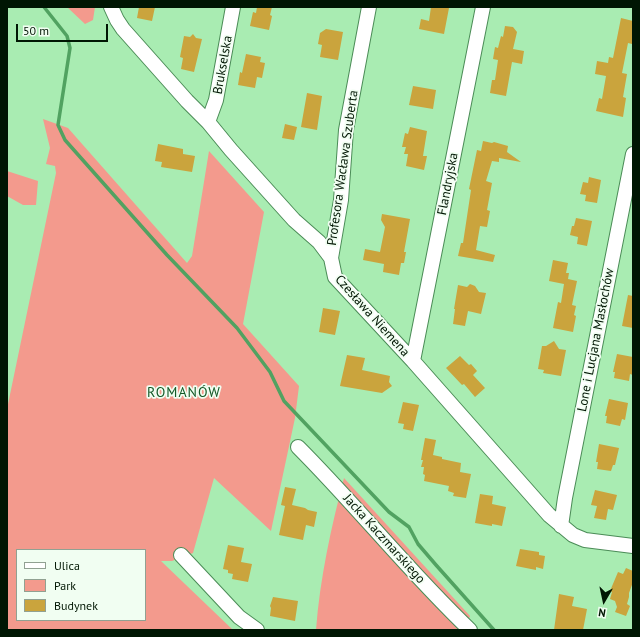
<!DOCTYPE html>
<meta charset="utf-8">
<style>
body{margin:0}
#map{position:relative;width:640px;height:637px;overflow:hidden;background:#a9ecb2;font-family:"PT Sans",sans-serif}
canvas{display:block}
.frame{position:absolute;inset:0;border:8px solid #001603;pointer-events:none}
.legend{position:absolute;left:16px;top:549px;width:130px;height:72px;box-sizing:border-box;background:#f1fef2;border:1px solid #91a192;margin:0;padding:5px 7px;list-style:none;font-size:12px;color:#001603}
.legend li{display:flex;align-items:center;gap:8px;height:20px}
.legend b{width:20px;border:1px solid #91a192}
.north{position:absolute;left:584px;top:581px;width:40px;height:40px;-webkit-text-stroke:3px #f1fef2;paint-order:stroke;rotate:189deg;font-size:11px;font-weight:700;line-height:16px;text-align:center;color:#001603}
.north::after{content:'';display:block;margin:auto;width:14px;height:18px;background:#001603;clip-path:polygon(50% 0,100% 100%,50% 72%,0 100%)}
.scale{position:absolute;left:16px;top:24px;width:92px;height:18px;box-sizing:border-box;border:2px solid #001603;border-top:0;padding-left:5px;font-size:12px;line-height:14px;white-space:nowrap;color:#001603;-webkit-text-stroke:3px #f1fef2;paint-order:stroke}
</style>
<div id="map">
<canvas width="640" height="637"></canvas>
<div class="frame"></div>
<ul class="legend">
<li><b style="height:5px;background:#fff"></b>Ulica</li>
<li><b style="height:11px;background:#f39a8d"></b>Park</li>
<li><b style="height:11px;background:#caa43d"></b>Budynek</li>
</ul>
<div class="north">N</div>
<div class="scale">50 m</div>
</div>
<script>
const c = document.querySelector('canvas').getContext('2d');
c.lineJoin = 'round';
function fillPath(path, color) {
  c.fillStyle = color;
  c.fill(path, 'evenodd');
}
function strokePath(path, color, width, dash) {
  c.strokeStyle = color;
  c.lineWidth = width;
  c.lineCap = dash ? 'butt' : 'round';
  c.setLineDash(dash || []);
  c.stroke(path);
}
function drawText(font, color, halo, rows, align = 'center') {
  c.font = font + ' "PT Sans",sans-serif';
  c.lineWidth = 3.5;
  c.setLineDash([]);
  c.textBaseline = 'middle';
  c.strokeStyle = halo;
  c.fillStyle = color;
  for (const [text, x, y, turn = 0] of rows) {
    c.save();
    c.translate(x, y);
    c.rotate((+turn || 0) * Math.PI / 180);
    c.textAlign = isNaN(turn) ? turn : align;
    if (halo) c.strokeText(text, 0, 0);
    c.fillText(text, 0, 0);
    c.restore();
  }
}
fillPath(new Path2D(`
 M67,7H95L93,20L85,24Z
 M43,119L68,128L187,263L192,256L209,151L264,212L243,324L299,386L295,418L271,531L214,478L193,553L172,561H161L233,630H7V409L56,173L55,166L46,164L50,148ZM17,550H145V620H17Z
 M7,171L38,181L36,205H23L7,196Z
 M344,478L470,616L464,630H316C320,578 331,528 344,478Z`), '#f39a8d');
strokePath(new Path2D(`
 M44,7L67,36L70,48L58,125L65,140L167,255L237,328L270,372L284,401L389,512L409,527L418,544L436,565L494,630`), '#51a261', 3.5);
fillPath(new Path2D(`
 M139,7H155L152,21L137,18Z
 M257,7H272L270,15L272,16L269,30L250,26L253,12L256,13Z
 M431,7H448L449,8L444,34L419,29L421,19L429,21Z
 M621,18L633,21L632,44L628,43L622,73L627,74L623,97L626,98L623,117L596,111L599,98L602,99L606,76L595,74L597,61L608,63L609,57L613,58Z
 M505,26L513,27L517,32L513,49L524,51L522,64L512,62L506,96L490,93L492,80H495L498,60L493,59L495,47L498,48L501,36L503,37Z
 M326,29L343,32L338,60L320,57L322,45L318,44L320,33Z
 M193,34L196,38L202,39L194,72L181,69L183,58L180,57L184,36L190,37Z
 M246,54L261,57L260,62L265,63L262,78L257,77L255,88L238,85L240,72L242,73Z
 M413,86L436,90L433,109L409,105Z
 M307,93L322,96L317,130L301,127Z
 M285,124L297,127L294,140L282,138Z
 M410,127L427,131L423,156H427L424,170L406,166L408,154H404L406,147H402L405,133L408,134Z
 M483,141L492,143L494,142L508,146L507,152L521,162L499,158V162L492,161L486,181L492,183L487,210L490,211L487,227L480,226L476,250L495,255L493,262L458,256L461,243H463L471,190L469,189L477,150L481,151Z
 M158,144L183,149V154L195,156L192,172L161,167L162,162L155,161Z
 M589,177L601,180L597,203L585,201L586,195L580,194L583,182L588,183Z
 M382,214L410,219L404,252H406L404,263H401L399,275L383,272L384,264L363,260L365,249L380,252L385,227L381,220Z
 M576,218L592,221L587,246L577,244L578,237L570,235L572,226H574Z
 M553,260L568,263L566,273H569L568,279L577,281L572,305L576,306L574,315L576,316L573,332L553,328L558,302L561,303L564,284L549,281Z
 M470,284L475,286L479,292L486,293L481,314L468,311L465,326L453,324L455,309H454L458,285L467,287Z
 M628,295L633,296V328L622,326Z
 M323,308L340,311L335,335L319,332Z
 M554,341L559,349L566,350L561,376L543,373L544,370L538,369L542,346H546Z
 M617,354L633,357V375L630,374L629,381L614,378L615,372H613Z
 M347,355L365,358L362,370L390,376L389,382L392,386L382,393L340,386Z
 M460,356L469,365L471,364L477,371L473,375L485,388L475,397L464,384L462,385L446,368Z
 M609,399L628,403L625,420L622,419L620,426L606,423L607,416H605Z
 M403,402L419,405L413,431L403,429L404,424L398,423Z
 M425,438L436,440L433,455L442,457V459L461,463L460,472L471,474L466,498L453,496L454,493L448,491L449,486L424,481L425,475L423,474L424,467H421L423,460H421Z
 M599,444L619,448L615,465H613L611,471L597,469L598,462H596Z
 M285,487L296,489L292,505L305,508L308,510L317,512L314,527L306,525L303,540L279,535L285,506L281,505Z
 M595,490L617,495L613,510L608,509L606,520L594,518L597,506L591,505Z
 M480,494L493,496L492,504L506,507L502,526L492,524V526L475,523Z
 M228,545L244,548L241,562L252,564L248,582L232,579L233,574L228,573V570L223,569Z
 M520,549L539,552V555L545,556L543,569L536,567V570L516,566Z
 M626,568L633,571V582L629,593V597L627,604L630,606L626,616L615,612L617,607L615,601L610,599L612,592L610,591L618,572L623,574Z
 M559,594L574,597L572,606L587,609L583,630H554Z
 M273,597L298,601L295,621L270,616L271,608L270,606Z`), '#caa43d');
const minor = new Path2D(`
 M111,7L117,20L123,29L187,101L208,122L231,150L294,220L319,242L331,258L335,277L413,361L549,515L573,535L585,540L633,546
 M208,122L216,100L233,7
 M331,258L341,200L346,130L369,7
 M413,361L483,7
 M298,447C357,506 409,572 470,630
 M561,526L565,498L633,154
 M181,555L239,617L257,630`);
strokePath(minor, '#4b8c57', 16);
strokePath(minor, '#fff', 14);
drawText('13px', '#001603', '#f1fef2', [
 ["Brukselska",223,65,-80],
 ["Profesora Wacława Szuberta",343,168,-82],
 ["Flandryjska",448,184,-79],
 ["Czesława Niemena",372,316,48],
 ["Lone i Lucjana Masłochów",596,340,-79],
 ["Jacka Kaczmarskiego",384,539,48]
]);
c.letterSpacing = '1px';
drawText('14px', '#145927', '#f1fef2', [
 ["ROMANÓW",184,393]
]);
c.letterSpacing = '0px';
</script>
